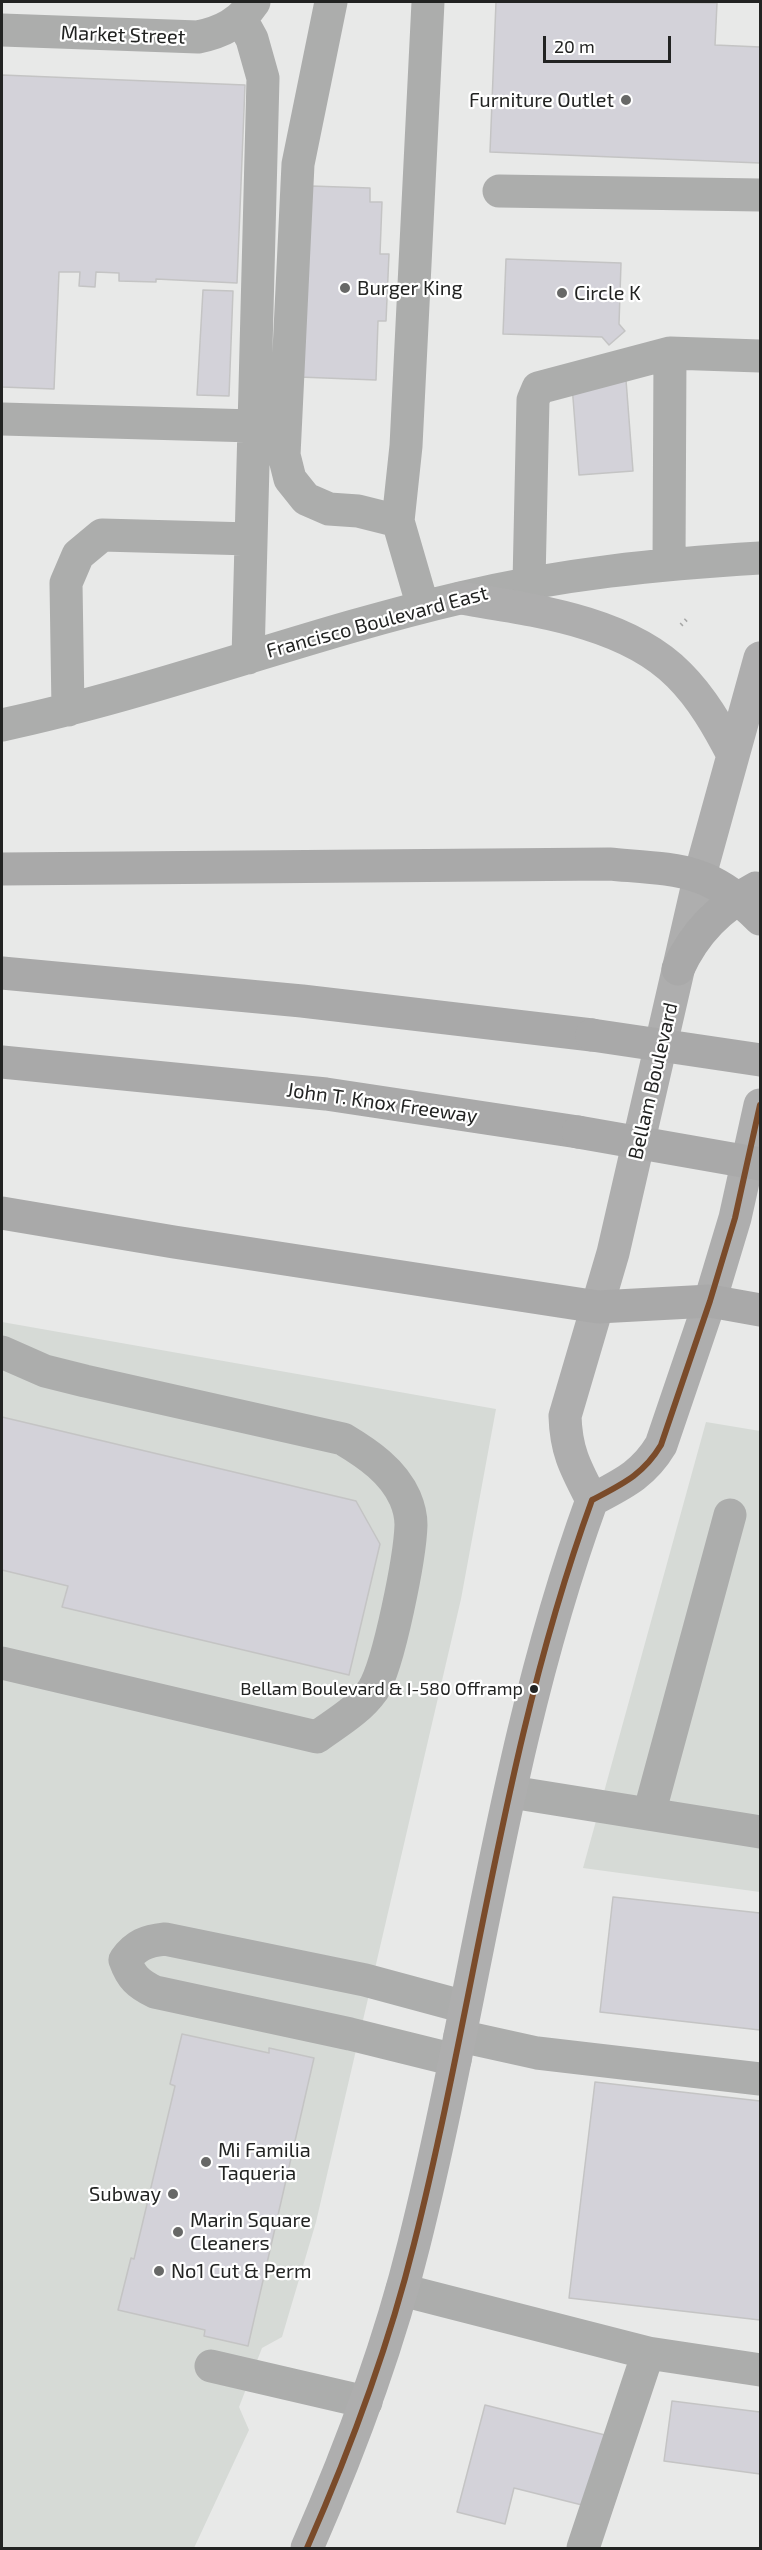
<!DOCTYPE html>
<style>
body{margin:0}
#map{position:relative;width:762px;height:2550px;overflow:hidden;background:#e8e9e8;font-family:"Exo 2",sans-serif}
canvas{display:block}
.frame{position:absolute;inset:0;border:3px solid #222322;pointer-events:none}
.scale{position:absolute;left:543px;top:36px;width:128px;height:27px;box-sizing:border-box;border:3px solid #222322;border-top:0;padding-left:8px;font-size:18px;line-height:21px;white-space:nowrap;color:#222322;-webkit-text-stroke:4px #fff;paint-order:stroke}
</style>
<div id="map">
<canvas width="762" height="2550"></canvas>
<div class="frame"></div>
<div class="scale">20 m</div>
</div>
<script>
const c = document.querySelector('canvas').getContext('2d');
c.lineJoin = 'round';
function fillPath(path, color) {
  c.fillStyle = color;
  c.fill(path, 'evenodd');
}
function strokePath(path, color, width, dash) {
  c.strokeStyle = color;
  c.lineWidth = width;
  c.lineCap = dash ? 'butt' : 'round';
  c.setLineDash(dash || []);
  c.stroke(path);
}
function drawText(font, color, halo, rows, align = 'center') {
  c.font = font + ' "Exo 2",sans-serif';
  c.lineWidth = 4.5;
  c.setLineDash([]);
  c.textBaseline = 'middle';
  c.strokeStyle = halo;
  c.fillStyle = color;
  for (const [text, x, y, turn = 0] of rows) {
    c.save();
    c.translate(x, y);
    c.rotate((+turn || 0) * Math.PI / 180);
    c.textAlign = isNaN(turn) ? turn : align;
    if (halo) c.strokeText(text, 0, 0);
    c.fillText(text, 0, 0);
    c.restore();
  }
}
fillPath(new Path2D(`
 M2,1322L496,1409L461,1599L316,2222L282,2337L262,2348L239,2407L249,2430L194,2548H2Z
 M706,1422L760,1431V1892L583,1868Z`), '#d6dad6');
const building = new Path2D(`
 M496,2L717,3L715,45L760,47V163L490,152Z
 M2,75L245,85L237,283L156,279V282L119,281V273L96,272L95,287L79,286L80,272H59L54,389L2,387Z
 M311,186L370,188V202H382L380,254H389L386,321H378L376,380L299,377Z
 M506,259L621,263L619,324L625,331L609,345L602,337L503,334Z
 M203,290L233,291L229,396L197,395Z
 M626,380L633,471L579,475L572,385Z
 M2,1417L356,1501L380,1544L349,1675L62,1607L68,1586L2,1570Z
 M613,1897L760,1913V2030L600,2012Z
 M182,2034L269,2053V2048L314,2058L248,2346L204,2336L205,2330L118,2310L131,2258L134,2259L175,2086L170,2084Z
 M595,2082L760,2101V2320L569,2298Z
 M672,2401L760,2412V2474L664,2461Z
 M485,2405L605,2435L586,2506L514,2488L505,2524L457,2512Z`);
fillPath(building, '#d3d2d9');
strokePath(building, '#c4c4c4', 1.5);
strokePath(new Path2D(`
 M681,625L688,618`), '#a6a7a6', 4, [1.5, 4.5]);
strokePath(new Path2D(`
 M331,2L298,164L284,455L290,479L306,499L329,509L358,511L398,521
 M241,19L252,39L263,78L248,658
 M2,30L198,37C222,32 240,23 254,2
 M499,191L760,195
 M2,419L254,426
 M669,564L670,353
 M529,582L533,400L538,388L670,353L760,356
 M423,607L398,521L406,446L428,2
 M68,710L66,583L78,555L102,535L251,539
 M2,725C157,692 306,634 460,598C559,574 659,564 760,558
 M2,1352L45,1371L85,1381L343,1439C368,1454 393,1471 405,1498C408,1505 411,1517 411,1525C410,1557 389,1664 373,1690C359,1710 336,1723 317,1737L2,1663
 M511,1792L760,1832
 M649,1814L730,1515
 M460,2036L537,2053L760,2079
 M455,2060L350,2034L155,1992C138,1984 131,1977 125,1960C136,1945 146,1941 165,1939L365,1980L465,2007
 M402,2290L648,2353L760,2370
 M211,2366L366,2402
 M583,2548L648,2353`), '#acadac', 33);
strokePath(new Path2D(`
 M461,598C532,610 626,621 679,675C702,698 718,726 733,755
 M592,1500C576,1469 566,1452 565,1416L613,1253L700,875L760,658
 M307,2548C350,2450 388,2349 414,2244C476,1997 504,1741 592,1500C622,1484 643,1475 661,1445L710,1301L735,1218L760,1105`), '#aeaeae', 33);
strokePath(new Path2D(`
 M2,869L609,864C678,870 709,867 760,919
 M678,969C695,932 720,907 756,888
 M2,973L302,1001L592,1035
 M2,1062L326,1094L578,1132
 M2,1213L174,1242L598,1307L710,1301L760,1310`), '#a9a9a9', 33);
strokePath(new Path2D(`
 M592,1035L760,1060
 M578,1132L760,1164`), '#a9a9a9', 33);
strokePath(new Path2D(`
 M307,2548C350,2450 388,2349 414,2244C476,1997 504,1741 592,1500C622,1484 643,1475 661,1445L710,1301L735,1218L760,1105`), '#7a4b2a', 6);
for (const [x, y, r, color] of [
 [626,100,6,"#676867"],
 [345,288,6,"#676867"],
 [562,293,6,"#676867"],
 [534,1689,5,"#222322"],
 [206,2162,6,"#676867"],
 [173,2194,6,"#676867"],
 [178,2232,6,"#676867"],
 [159,2271,6,"#676867"]
]) {
  const dot = new Path2D();
  dot.arc(x, y, r, 0, 2 * Math.PI);
  c.fillStyle = color;
  c.fill(dot);
  strokePath(dot, '#fff', 2);
}
drawText('18px', '#222322', '#fff', [
 ["Bellam Boulevard & I-580 Offramp",523,1689]
], 'right');
drawText('20px', '#222322', '#fff', [
 ["Market Street",123,35,2],
 ["Francisco Boulevard East",377,622,-15],
 ["Bellam Boulevard",653,1081,-77],
 ["John T. Knox Freeway",382,1103,8]
]);
drawText('20px', '#222322', '#fff', [
 ["Furniture Outlet",614,100,"right"],
 ["Burger King",357,288],
 ["Circle K",574,293],
 ["Mi Familia",218,2150],
 ["Taqueria",218,2173],
 ["Subway",161,2194,"right"],
 ["Marin Square",190,2220],
 ["Cleaners",190,2243],
 ["No1 Cut & Perm",171,2271]
], 'left');
</script>
